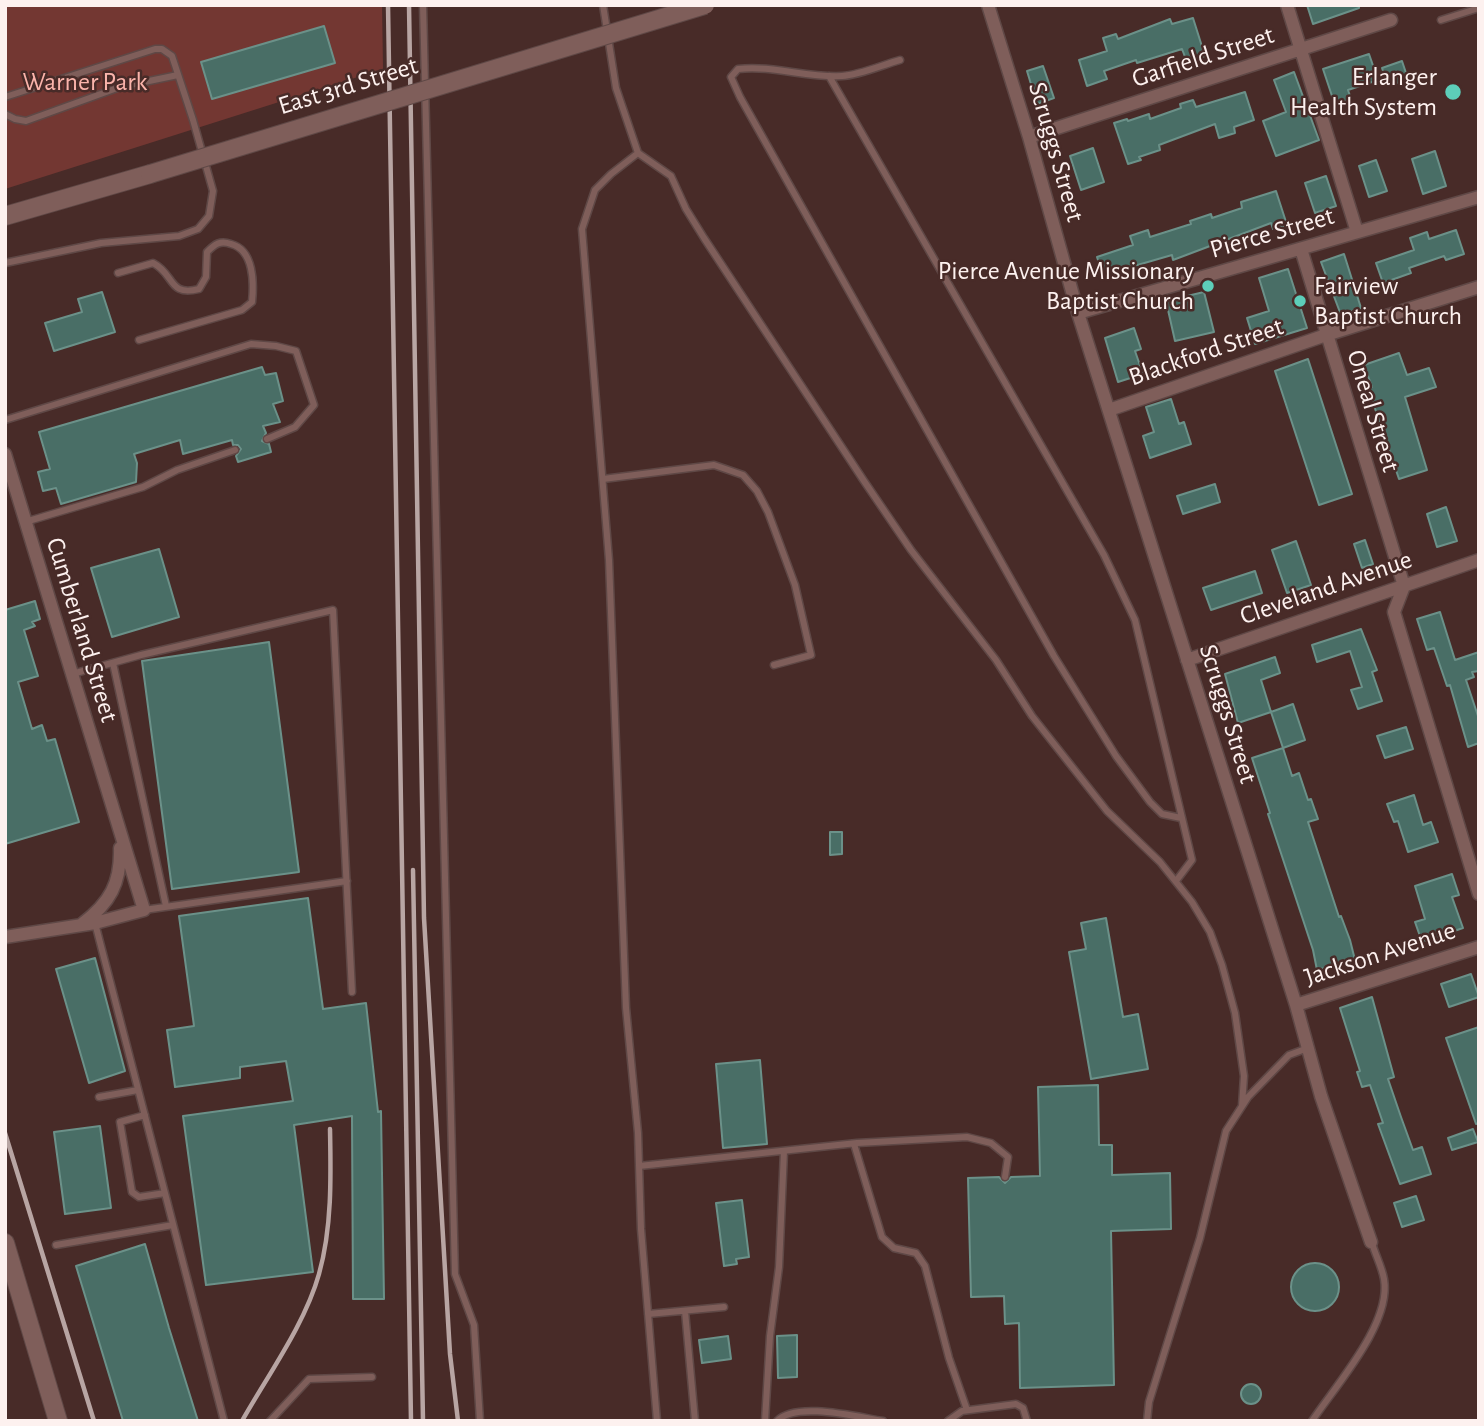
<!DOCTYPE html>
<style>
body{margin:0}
#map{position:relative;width:1484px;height:1426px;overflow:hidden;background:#482b28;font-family:"Alegreya Sans",sans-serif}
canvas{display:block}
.frame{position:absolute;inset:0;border:7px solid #fdf1ef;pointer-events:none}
</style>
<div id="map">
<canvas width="1484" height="1426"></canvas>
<div class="frame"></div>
</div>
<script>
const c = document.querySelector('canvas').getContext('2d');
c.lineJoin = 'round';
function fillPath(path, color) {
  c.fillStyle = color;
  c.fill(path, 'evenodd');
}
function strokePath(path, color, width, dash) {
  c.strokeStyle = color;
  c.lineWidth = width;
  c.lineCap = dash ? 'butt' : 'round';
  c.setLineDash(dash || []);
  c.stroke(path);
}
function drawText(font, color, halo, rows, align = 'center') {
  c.font = font + ' "Alegreya Sans",sans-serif';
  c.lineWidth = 5;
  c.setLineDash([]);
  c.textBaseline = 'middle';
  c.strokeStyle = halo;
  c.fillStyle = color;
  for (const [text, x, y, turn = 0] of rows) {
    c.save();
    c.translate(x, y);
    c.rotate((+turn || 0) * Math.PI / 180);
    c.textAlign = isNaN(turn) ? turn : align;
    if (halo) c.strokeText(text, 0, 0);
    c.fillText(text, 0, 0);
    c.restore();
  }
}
fillPath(new Path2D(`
 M5,5H382L383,69L5,189Z`), '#733732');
const building = new Path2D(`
 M1307,5H1359V8L1313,24Z
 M1193,18L1205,56L1187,62L1182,49L1137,63L1136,60L1104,71L1107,79L1087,86L1079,60L1107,51L1103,38L1116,34L1118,39L1170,19L1172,24Z
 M324,26L335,63L212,99L201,62Z
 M1369,54L1378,80L1348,90L1351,99L1335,105L1323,69Z
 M1402,61L1408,79L1388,86L1382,68Z
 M1043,66L1054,98L1037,104L1027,71Z
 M1294,72L1319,140L1276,156L1263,121L1286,112L1274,80Z
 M1245,92L1254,120L1234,127L1235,133L1219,138L1215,124L1159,145L1160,150L1139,157L1141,160L1128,164L1114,123L1127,119L1128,121L1149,114L1150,119L1181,108L1180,104L1193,100L1196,107Z
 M1093,148L1104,182L1081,190L1070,156Z
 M1435,151L1446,186L1423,194L1412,159Z
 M1376,160L1387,191L1369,197L1359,166Z
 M1326,176L1336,206L1315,213L1305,183Z
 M1276,191L1287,225L1273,229L1271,223L1173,260L1172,255L1103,275L1097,257L1133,245L1130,236L1148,230L1150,237L1191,224L1190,221L1211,214L1212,218L1242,208L1241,202Z
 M1456,230L1464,254L1446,260L1444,256L1409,268L1411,273L1383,283L1376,263L1414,250L1410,238L1427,232L1429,239Z
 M1344,254L1361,308L1341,315L1321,262Z
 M1288,269L1307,328L1255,344L1247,318L1269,311L1259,278Z
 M102,292L115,332L54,351L45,323L82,312L78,299Z
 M1204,292L1214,332L1175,341L1166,301Z
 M1134,328L1141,349L1135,351L1143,374L1118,382L1105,338Z
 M1399,353L1407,375L1429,368L1436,387L1405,397L1427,470L1399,479L1368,388L1372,387L1364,365Z
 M1308,359L1352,494L1319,505L1275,371Z
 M262,367L265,375L276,373L283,401L273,404L280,422L263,426L266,433L262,441L269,444L271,452L238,462L236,456L241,449L238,445H233L232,440L183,454L180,440L134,454L137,463L136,482L61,504L56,488L43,491L38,472L50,469L39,432Z
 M1171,399L1179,424L1184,422L1191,444L1150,458L1143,436L1154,432L1146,407Z
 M1215,484L1220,502L1183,514L1177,496Z
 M1446,507L1457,541L1437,547L1427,514Z
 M1365,540L1373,564L1362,568L1354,544Z
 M1296,541L1311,585L1287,593L1272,550Z
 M159,549L179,617L112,637L91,568Z
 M1255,571L1262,593L1211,610L1203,588Z
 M35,601L40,619L32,622L35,626L24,630L38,676L18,682L32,729L42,725L47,741L55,739L79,822L5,844V610Z
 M1440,612L1455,660L1479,652V671L1472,672L1474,677L1466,680L1479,719V743L1468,747L1450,685L1447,686L1434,648L1427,650L1417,619Z
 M1361,629L1377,670L1372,672L1382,701L1358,709L1351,690L1362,687L1350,651L1317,662L1312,645Z
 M269,642L299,872L172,889L142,661Z
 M1275,657L1280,673L1261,680L1271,712L1238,723L1225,674Z
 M1293,704L1305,740L1283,748L1271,712Z
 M1406,727L1413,749L1385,758L1377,736Z
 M1283,748L1292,776L1299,773L1308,800L1311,799L1318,819L1308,822L1339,917L1341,916L1350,940L1355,960L1317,970L1313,950L1268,814L1270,813L1252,758Z
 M1414,795L1423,825L1431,822L1438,842L1408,852L1398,821L1394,822L1387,804Z
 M830,832H842V854L830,855Z
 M1452,874L1459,895L1452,897L1463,928L1422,942L1415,922L1425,919L1415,886Z
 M308,898L323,1009L366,1003L378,1112L381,1111L384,1299H353L352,1116L294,1125L313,1272L206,1285L183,1116L293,1101L286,1061L240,1067V1078L175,1087L167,1030L194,1026L179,916Z
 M1106,918L1123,1017L1138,1014L1148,1069L1091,1079L1069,952L1086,949L1081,923Z
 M95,958L125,1071L89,1083L56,969Z
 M1471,974L1479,997L1449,1007L1441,984Z
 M1372,997L1394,1077L1388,1079L1401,1117L1413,1150L1422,1147L1431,1174L1400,1184L1378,1124L1383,1123L1370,1085L1362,1087L1357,1072L1360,1071L1340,1008Z
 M1479,1027V1123L1476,1124L1446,1038Z
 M760,1060L767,1144L723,1148L716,1064Z
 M1098,1085L1099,1145H1112V1175L1170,1173L1171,1229L1111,1231L1114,1385L1020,1388L1019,1323L1005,1324L1004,1296L971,1297L968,1178L999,1177L1005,1183L1011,1177L1040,1176L1038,1087Z
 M100,1126L111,1208L65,1214L54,1132Z
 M1473,1129L1478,1142L1452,1150L1448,1138Z
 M1416,1196L1424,1220L1402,1227L1394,1203Z
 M742,1200L749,1257L736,1259L737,1264L724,1266L716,1203Z
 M145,1244L169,1328L198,1421H123L76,1266Z
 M1291 1287a24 24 0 1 1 48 0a24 24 0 1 1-48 0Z
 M797,1335V1377L778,1378L777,1336Z
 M728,1336L731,1359L702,1363L699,1340Z
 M1241 1394a10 10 0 1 1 20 0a10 10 0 1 1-20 0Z`);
fillPath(building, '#496e66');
strokePath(building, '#6b9189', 2);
const service = new Path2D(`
 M423,5L455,1274L474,1325L480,1421
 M603,5L616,88L638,153L611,174L595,190L582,229L609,560L626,1008L638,1133L641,1229L657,1421
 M1441,20L1479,8
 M900,60C882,65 860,75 842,76C807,78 773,65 738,69L731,77L740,97L1054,656L1116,756L1150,802L1162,814L1181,818
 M829,76L1104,555L1135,620L1192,860L1176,881
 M5,97L155,49H162L172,56L193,120L213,191L209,216L198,229L179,236L101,243L5,263
 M5,114L15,119L26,121L120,87L178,75
 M638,153L671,176L686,209L704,238L864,481L911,550L996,660L1032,716L1107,811L1160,862L1192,902L1210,932L1222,965L1235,1013L1244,1076L1242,1106
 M118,273L153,263C175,274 168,297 199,289L206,277L207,252C215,244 220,240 231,244C254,250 254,283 252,302L242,310L139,340
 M5,420L251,344L276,346L296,351L314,405L295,427L267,439
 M603,479L714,465L743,475L757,491L768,512L795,585L811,655L774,665
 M25,522L143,487L177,470L235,450
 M113,663L166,906
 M72,674L141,655L333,610L352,992
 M144,910L347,881
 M95,923L224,1421
 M99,1097L138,1090
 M145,1115L120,1122L132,1192L139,1197L165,1193
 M854,1144L882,1237L894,1248L916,1253L925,1266L949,1358L967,1410
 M639,1166L857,1143L967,1137L991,1143L1008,1157L1005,1177
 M56,1245L173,1225
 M685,1311L695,1421
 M648,1314L724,1307
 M270,1421L309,1379L372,1377
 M765,1421L770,1336L779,1267L784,1151
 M777,1421C796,1401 857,1417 883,1421
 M948,1421L962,1411L1016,1404L1023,1408L1027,1421
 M1147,1421L1149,1402L1200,1238L1226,1131L1248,1097L1289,1055L1308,1048
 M1312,1421C1336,1385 1392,1323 1384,1279C1382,1267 1375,1254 1372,1243`);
const minor = new Path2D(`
 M988,5L1029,137L1078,313L1296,1005L1321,1096L1371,1242
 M1287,5L1357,232
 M1029,137L1391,20
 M1301,249L1404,586L1394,612L1479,894
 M1078,313L1479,197
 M1109,410L1326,335L1479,287
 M5,454L144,910L95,923L5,937
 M1187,660L1479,560
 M82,924C110,903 121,883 120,848
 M1296,1005L1479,947`);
const secondary = new Path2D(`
 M5,216L150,174
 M5,1243L58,1421`);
strokePath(service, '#5f4846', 9);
strokePath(minor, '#5f4846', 15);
strokePath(secondary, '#5f4846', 20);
strokePath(service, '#7f5e5a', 6);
strokePath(minor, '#7f5e5a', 12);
strokePath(secondary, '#7f5e5a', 18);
strokePath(new Path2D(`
 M388,5L411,1421
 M409,5L424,918L450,1354L458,1421
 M413,870L423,1421
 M5,1133L94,1421
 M242,1421C268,1375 305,1324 319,1274C332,1228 331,1177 330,1129`), '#b8a5a3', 4.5);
const secondaryBridge = new Path2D(`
 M150,174L705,5`);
strokePath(secondaryBridge, '#5f4846', 20, []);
strokePath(secondaryBridge, '#7f5e5a', 18);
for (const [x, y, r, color] of [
 [1453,92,9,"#5dceb9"],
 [1208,286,7,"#5dceb9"],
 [1300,301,7,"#5dceb9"]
]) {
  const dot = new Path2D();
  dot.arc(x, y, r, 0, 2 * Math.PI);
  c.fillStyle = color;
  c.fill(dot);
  strokePath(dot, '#482b28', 2.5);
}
drawText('26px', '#fdf1ef', '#482b28', [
 ["Garfield Street",1203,57,-18],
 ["East 3rd Street",348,86,-17],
 ["Scruggs Street",1056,152,74],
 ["Pierce Street",1272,233,-16],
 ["Blackford Street",1206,352,-19],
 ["Oneal Street",1373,411,73],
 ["Cleveland Avenue",1326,588,-19],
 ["Cumberland Street",82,630,73],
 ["Scruggs Street",1228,714,73],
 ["Jackson Avenue",1380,954,-18]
]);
drawText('26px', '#fdf1ef', '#482b28', [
 ["Erlanger",1437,77],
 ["Health System",1437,107],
 ["Pierce Avenue Missionary",1194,271],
 ["Baptist Church",1194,301],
 ["Fairview",1314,286,"left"],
 ["Baptist Church",1314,316,"left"]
], 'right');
drawText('26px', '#fbb4ab', '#482b28', [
 ["Warner Park",85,82]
]);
</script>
